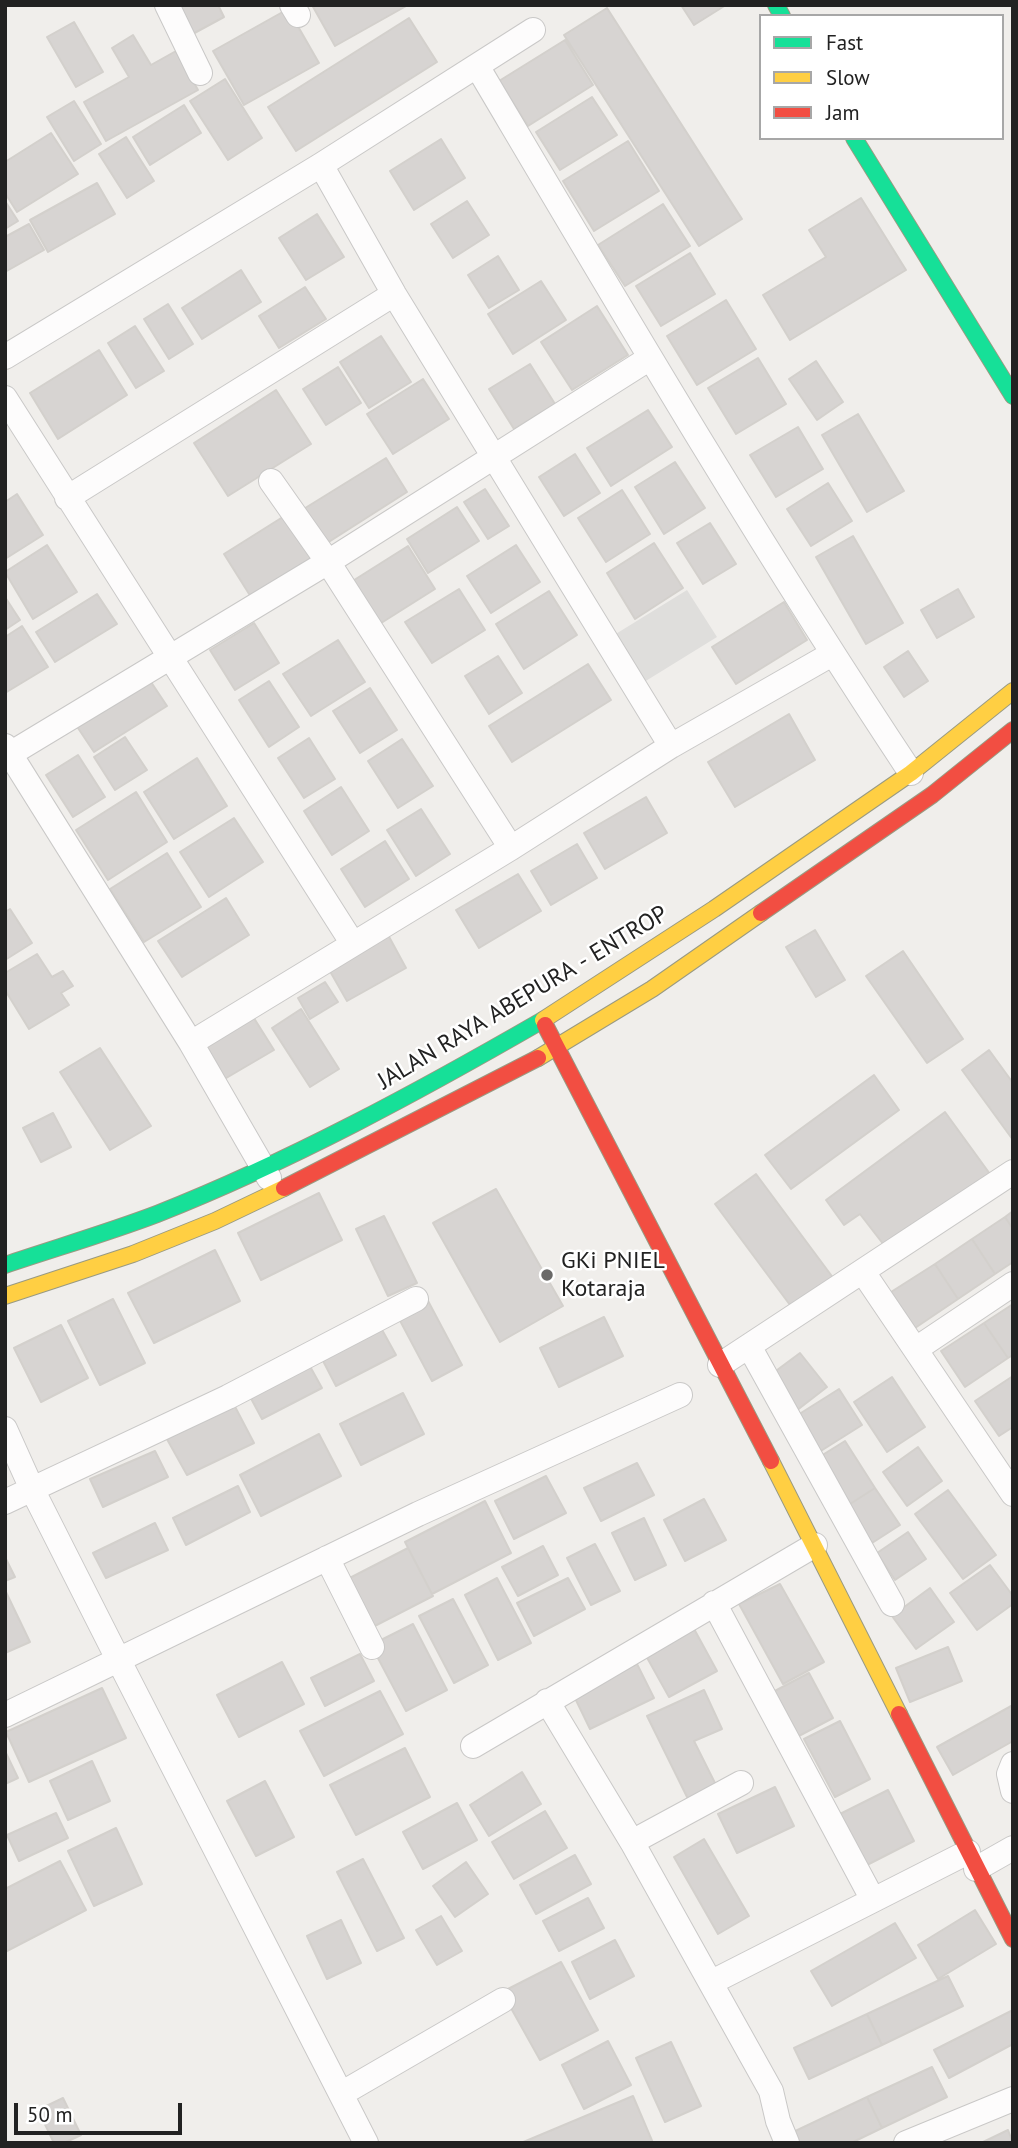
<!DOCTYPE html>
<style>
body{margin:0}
#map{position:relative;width:1018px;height:2148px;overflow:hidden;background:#f0eeeb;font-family:"PT Sans",sans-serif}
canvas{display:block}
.frame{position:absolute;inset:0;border:7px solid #222;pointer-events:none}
.legend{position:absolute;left:759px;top:14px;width:245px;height:126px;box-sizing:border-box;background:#fff;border:2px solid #a7a7a7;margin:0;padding:9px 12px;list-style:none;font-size:21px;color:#222}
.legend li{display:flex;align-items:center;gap:14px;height:35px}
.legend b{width:35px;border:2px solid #a7a7a7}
.scale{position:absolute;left:14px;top:2103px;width:168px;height:32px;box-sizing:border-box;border:4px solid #222;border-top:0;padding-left:9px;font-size:21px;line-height:24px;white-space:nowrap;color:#222;-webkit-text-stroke:5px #fff;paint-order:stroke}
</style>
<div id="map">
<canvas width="1018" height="2148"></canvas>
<div class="frame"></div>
<ul class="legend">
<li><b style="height:9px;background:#16e098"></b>Fast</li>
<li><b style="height:9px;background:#ffcf43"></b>Slow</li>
<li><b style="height:9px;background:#f24e42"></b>Jam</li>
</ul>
<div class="scale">50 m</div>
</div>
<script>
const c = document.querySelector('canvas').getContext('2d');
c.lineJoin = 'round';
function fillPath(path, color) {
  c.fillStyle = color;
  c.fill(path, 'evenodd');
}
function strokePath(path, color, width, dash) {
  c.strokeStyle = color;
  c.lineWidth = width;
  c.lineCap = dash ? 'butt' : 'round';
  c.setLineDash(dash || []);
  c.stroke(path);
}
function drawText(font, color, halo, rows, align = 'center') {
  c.font = font + ' "PT Sans",sans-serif';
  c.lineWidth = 5;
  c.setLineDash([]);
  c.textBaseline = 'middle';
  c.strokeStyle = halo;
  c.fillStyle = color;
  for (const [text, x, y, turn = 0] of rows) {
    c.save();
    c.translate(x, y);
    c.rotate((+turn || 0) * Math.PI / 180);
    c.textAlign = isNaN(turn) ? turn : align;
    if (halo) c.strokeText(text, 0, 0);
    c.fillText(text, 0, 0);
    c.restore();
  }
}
fillPath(new Path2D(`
 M687,590L717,637L636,687L606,640Z`), '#dfdedc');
const building = new Path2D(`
 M172,5H218L224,17L189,36Z
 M312,5H408L335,46Z
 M681,5H726L694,25Z
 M607,8L742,219L699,246L564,35Z
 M288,9L319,63L244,105L213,51Z
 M409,18L437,62L296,151L268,107Z
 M74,22L103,72L76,87L47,37Z
 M133,35L151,65L176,51L198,90L106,141L84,102L129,77L112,48Z
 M565,40L593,85L528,126L499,81Z
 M225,79L262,138L228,160L190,101Z
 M592,97L617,135L560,170L536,132Z
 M74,101L101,144L74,161L47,117Z
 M184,105L201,133L150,165L133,137Z
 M51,133L78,174L17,212L5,193V162Z
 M126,137L154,181L127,198L99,154Z
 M441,139L465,178L414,210L390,171Z
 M628,141L659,191L594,231L563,181Z
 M97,183L115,214L48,252L30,220Z
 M861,198L906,270L790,340L763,295L826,257L809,230Z
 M5,201L18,221L5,229Z
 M467,201L489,235L453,258L431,224Z
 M663,204L690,246L625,286L598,245Z
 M317,214L344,257L306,280L279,238Z
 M29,224L44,250L5,272V237Z
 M690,253L715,294L661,326L636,286Z
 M498,256L519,290L489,308L468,275Z
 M241,270L261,302L202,339L182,308Z
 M541,281L566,320L513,354L488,314Z
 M305,287L326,319L279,348L259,316Z
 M726,300L756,349L697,385L667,336Z
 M168,304L193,344L169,359L144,319Z
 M597,306L628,355L572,390L541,342Z
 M135,326L164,371L136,388L108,343Z
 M381,336L411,382L369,408L340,362Z
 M99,350L127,395L58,439L30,393Z
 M758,358L786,404L736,434L708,388Z
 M816,361L843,402L817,420L789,379Z
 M530,364L555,404L514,429L489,389Z
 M338,367L361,403L326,425L303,389Z
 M423,379L449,419L393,454L367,414Z
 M276,390L311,444L228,496L194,443Z
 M648,410L672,447L611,486L587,448Z
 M858,414L904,491L867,512L822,435Z
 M798,427L823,469L776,497L750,455Z
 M575,454L600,493L564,516L539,477Z
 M386,458L407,492L324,545L302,510Z
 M675,462L705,508L664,534L635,487Z
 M828,483L852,521L811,546L787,509Z
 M485,489L509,526L488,539L464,502Z
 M622,490L650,534L606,562L578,518Z
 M17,494L43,535L5,559V502Z
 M457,507L479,541L428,573L407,539Z
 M286,515L313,558L251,597L224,554Z
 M710,523L736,564L703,584L677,543Z
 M853,536L903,623L866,644L816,557Z
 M654,543L683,588L635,619L607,573Z
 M47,545L77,592L33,619L5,572Z
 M516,545L540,582L491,613L467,576Z
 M408,546L435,589L378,625L351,582Z
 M459,589L485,630L432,663L405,622Z
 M958,589L974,617L937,638L921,610Z
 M549,591L577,635L524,669L496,624Z
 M97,594L117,624L55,662L36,632Z
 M5,597L20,620L5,630Z
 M784,602L807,640L736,684L712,647Z
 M254,623L279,663L235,690L210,650Z
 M22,626L48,667L5,693V637Z
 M338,640L365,682L311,716L283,674Z
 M908,651L928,681L904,697L884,667Z
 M498,656L522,693L489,714L465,676Z
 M588,664L611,700L512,762L489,726Z
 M149,679L167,706L94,752L76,725Z
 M269,681L299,727L269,747L239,700Z
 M370,688L397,730L360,753L333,711Z
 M789,714L815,760L735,807L708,762Z
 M125,737L147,770L115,790L94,757Z
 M309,738L335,779L304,798L278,758Z
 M402,739L433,786L398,808L368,761Z
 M78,755L105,797L73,817L46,775Z
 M197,758L227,806L174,839L144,792Z
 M341,787L369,831L332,855L304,811Z
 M136,792L167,842L108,880L76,830Z
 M646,797L667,833L605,869L584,833Z
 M421,809L450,854L416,876L387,830Z
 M234,818L263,862L209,897L180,852Z
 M385,841L409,879L365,907L341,869Z
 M577,844L597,878L551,905L531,871Z
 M167,853L201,907L144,942L110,889Z
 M518,874L541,911L479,948L456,910Z
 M226,898L249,935L182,977L158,941Z
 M10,909L32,943L5,960V912Z
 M815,930L845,980L816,997L786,947Z
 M387,933L406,968L347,1001L327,966Z
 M903,951L963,1039L927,1063L866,976Z
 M37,954L52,977L63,971L73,986L61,993L69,1005L29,1029L5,990V973Z
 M325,982L338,1002L310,1019L298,998Z
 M301,1009L339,1069L310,1087L272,1028Z
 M252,1015L274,1050L216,1084L194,1047Z
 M100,1048L151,1126L110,1150L60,1072Z
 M989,1050L1013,1083V1140L962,1070Z
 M874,1075L899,1110L791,1189L765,1155Z
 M945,1112L990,1174L887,1249L860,1214L844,1225L826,1200Z
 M53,1113L71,1147L41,1162L23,1128Z
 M756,1174L834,1279L793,1309L715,1204Z
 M496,1189L563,1306L500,1342L433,1223Z
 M319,1193L342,1240L261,1280L238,1233Z
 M1013,1211V1229L1005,1217Z
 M384,1216L417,1283L388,1296L356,1229Z
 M1005,1217L1013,1229V1262L995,1274L972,1239Z
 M972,1239L995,1274L958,1299L935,1264Z
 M215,1250L240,1301L154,1343L128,1293Z
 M935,1264L958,1299L915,1328L891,1292Z
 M113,1299L145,1363L100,1385L68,1321Z
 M427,1299L462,1365L432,1381L397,1315Z
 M1013,1304V1355L1008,1358L984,1323Z
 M604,1317L623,1356L559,1387L540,1348Z
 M984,1323L1008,1358L965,1387L941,1351Z
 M61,1325L88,1378L41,1402L14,1348Z
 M381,1328L396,1355L336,1386L321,1357Z
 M800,1353L827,1387L796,1411L769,1376Z
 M307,1361L322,1388L262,1419L247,1391Z
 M1013,1376V1427L999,1436L975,1401Z
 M892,1377L925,1427L887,1452L854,1402Z
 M839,1389L862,1425L816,1454L793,1418Z
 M403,1393L424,1434L361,1465L340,1424Z
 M231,1399L254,1443L187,1475L163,1432Z
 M319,1434L341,1476L261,1516L240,1475Z
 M845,1441L875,1488L847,1506L816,1459Z
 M918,1447L942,1481L907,1506L883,1472Z
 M155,1451L168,1477L103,1507L90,1479Z
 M637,1463L654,1495L601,1521L584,1488Z
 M546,1476L566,1513L514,1539L495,1501Z
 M238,1486L250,1512L186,1545L173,1518Z
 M875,1488L900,1525L872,1543L847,1506Z
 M948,1490L996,1555L963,1579L915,1514Z
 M704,1499L726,1540L685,1561L664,1520Z
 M485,1501L511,1553L432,1594L405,1542Z
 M644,1518L666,1565L635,1580L612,1533Z
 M155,1523L168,1550L106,1578L93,1553Z
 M908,1532L926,1559L895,1580L877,1553Z
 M595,1544L620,1591L591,1605L567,1558Z
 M543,1546L558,1575L518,1596L502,1567Z
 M408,1548L433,1596L365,1631L340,1583Z
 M5,1557L15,1577L5,1581Z
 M990,1565L1013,1596V1604L977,1630L950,1593Z
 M497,1578L531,1643L498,1660L465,1595Z
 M568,1578L585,1609L534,1636L517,1603Z
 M780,1584L824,1662L783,1684L739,1604Z
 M930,1588L954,1622L916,1649L892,1616Z
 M5,1590L30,1642L5,1653Z
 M453,1599L488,1665L454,1683L419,1616Z
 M413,1624L447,1690L406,1711L371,1645Z
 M693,1627L717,1671L669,1697L645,1654Z
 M948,1647L962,1681L910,1702L896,1668Z
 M360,1654L374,1681L325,1706L311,1678Z
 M282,1662L304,1704L239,1737L217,1695Z
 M637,1664L654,1698L590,1729L573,1694Z
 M809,1673L833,1718L795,1738L771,1693Z
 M102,1688L126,1738L29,1782L6,1732Z
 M704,1690L722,1729L694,1741L719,1791L691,1805L647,1716Z
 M380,1691L403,1734L324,1776L300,1731Z
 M1013,1705V1741L953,1775L937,1747Z
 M840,1721L870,1779L835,1797L804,1739Z
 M405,1748L430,1797L356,1835L330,1785Z
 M5,1751L18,1778L5,1784Z
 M92,1761L110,1801L68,1820L50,1781Z
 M522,1772L541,1804L489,1836L470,1805Z
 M265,1781L294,1837L256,1856L227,1801Z
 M775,1787L794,1826L737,1853L718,1814Z
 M888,1790L914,1841L867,1865L840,1814Z
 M457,1803L477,1840L423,1869L403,1832Z
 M545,1811L567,1848L514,1879L492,1842Z
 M56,1813L68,1838L19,1861L7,1835Z
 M116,1828L142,1884L94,1906L68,1851Z
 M704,1839L749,1916L718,1934L674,1857Z
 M575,1855L591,1884L536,1914L520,1885Z
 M363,1859L404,1938L377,1951L337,1872Z
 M60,1861L86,1910L5,1952V1889Z
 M466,1862L488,1894L455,1917L433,1886Z
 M588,1898L604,1928L559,1951L543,1921Z
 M975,1910L996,1944L938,1979L918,1945Z
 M441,1916L462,1951L437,1965L416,1930Z
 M341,1920L361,1963L327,1979L307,1936Z
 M895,1923L916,1958L832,2006L811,1971Z
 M615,1940L634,1976L590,1999L572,1962Z
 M561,1962L598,2030L540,2060L502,1992Z
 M948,1976L963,2006L882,2045L867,2014Z
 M1013,2010V2044L949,2078L934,2050Z
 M867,2014L882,2045L809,2079L794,2048Z
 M608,2041L631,2085L584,2109L562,2065Z
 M671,2042L701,2106L665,2122L636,2058Z
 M932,2067L947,2097L882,2128L867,2097Z
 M633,2096L653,2143H521Z
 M867,2097L882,2128L851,2143H793L789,2134Z
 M63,2098L81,2135L64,2143H54L38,2110Z
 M1008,2130L1013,2143H981Z`);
fillPath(building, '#d7d4d2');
strokePath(building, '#d3d0cc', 2);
const street = new Path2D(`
 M167,5L200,73
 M292,5L298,15
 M477,66C618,304 758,543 911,773
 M321,165L394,294L671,746
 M5,357L321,165L533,30
 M5,398L353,944
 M271,481L328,562L511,848
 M67,498L394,294
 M5,746L191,1043L269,1178
 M10,754L328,562L650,358
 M191,1043L511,848L671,746L832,654
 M863,1272L1013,1494
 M749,1346L892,1604
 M916,1349L1013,1284
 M720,1365L1013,1172
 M5,1429L32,1489L118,1659L366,2143
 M5,1502L228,1397L416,1299
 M327,1558L372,1647
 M714,1603L873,1900
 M547,1701L632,1842L771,2091L778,2121L787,2143
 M5,1715L418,1514L680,1395
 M473,1746L815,1545
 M1013,1764L1009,1774L1013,1791
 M632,1842L741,1783
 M976,1869L1013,1848
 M712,1982L968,1852
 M341,2094L503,2000
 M906,2143L1013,2099`);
const fast = new Path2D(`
 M776,5L782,16
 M854,138L1013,396
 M5,1265C55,1248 107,1233 157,1214C291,1161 418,1092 543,1020`);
const slow = new Path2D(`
 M543,1020L714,909L911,773L1013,691
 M538,1058L652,989L761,913
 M5,1296L133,1254L215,1221L284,1188
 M771,1461L899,1714`);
const jam = new Path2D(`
 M761,913L932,795L1013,730
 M545,1025L771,1461
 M284,1188L538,1058
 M899,1714L1013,1939`);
strokePath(street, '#c9c8c7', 26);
strokePath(fast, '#999a82', 18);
strokePath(slow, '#999a82', 18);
strokePath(jam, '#999a82', 18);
strokePath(street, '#fdfcfc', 24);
strokePath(fast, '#16e098', 16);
strokePath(slow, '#ffcf43', 16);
strokePath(jam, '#f24e42', 16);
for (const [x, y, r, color] of [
 [547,1275,7,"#6a6968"]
]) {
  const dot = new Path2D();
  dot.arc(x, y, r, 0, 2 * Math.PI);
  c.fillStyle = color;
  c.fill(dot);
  strokePath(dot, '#fff', 2.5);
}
drawText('24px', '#222', '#fff', [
 ["JALAN RAYA ABEPURA - ENTROP",523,998,-31]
]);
drawText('24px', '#222', '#fff', [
 ["GKi PNIEL",561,1261],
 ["Kotaraja",561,1289]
], 'left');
</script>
